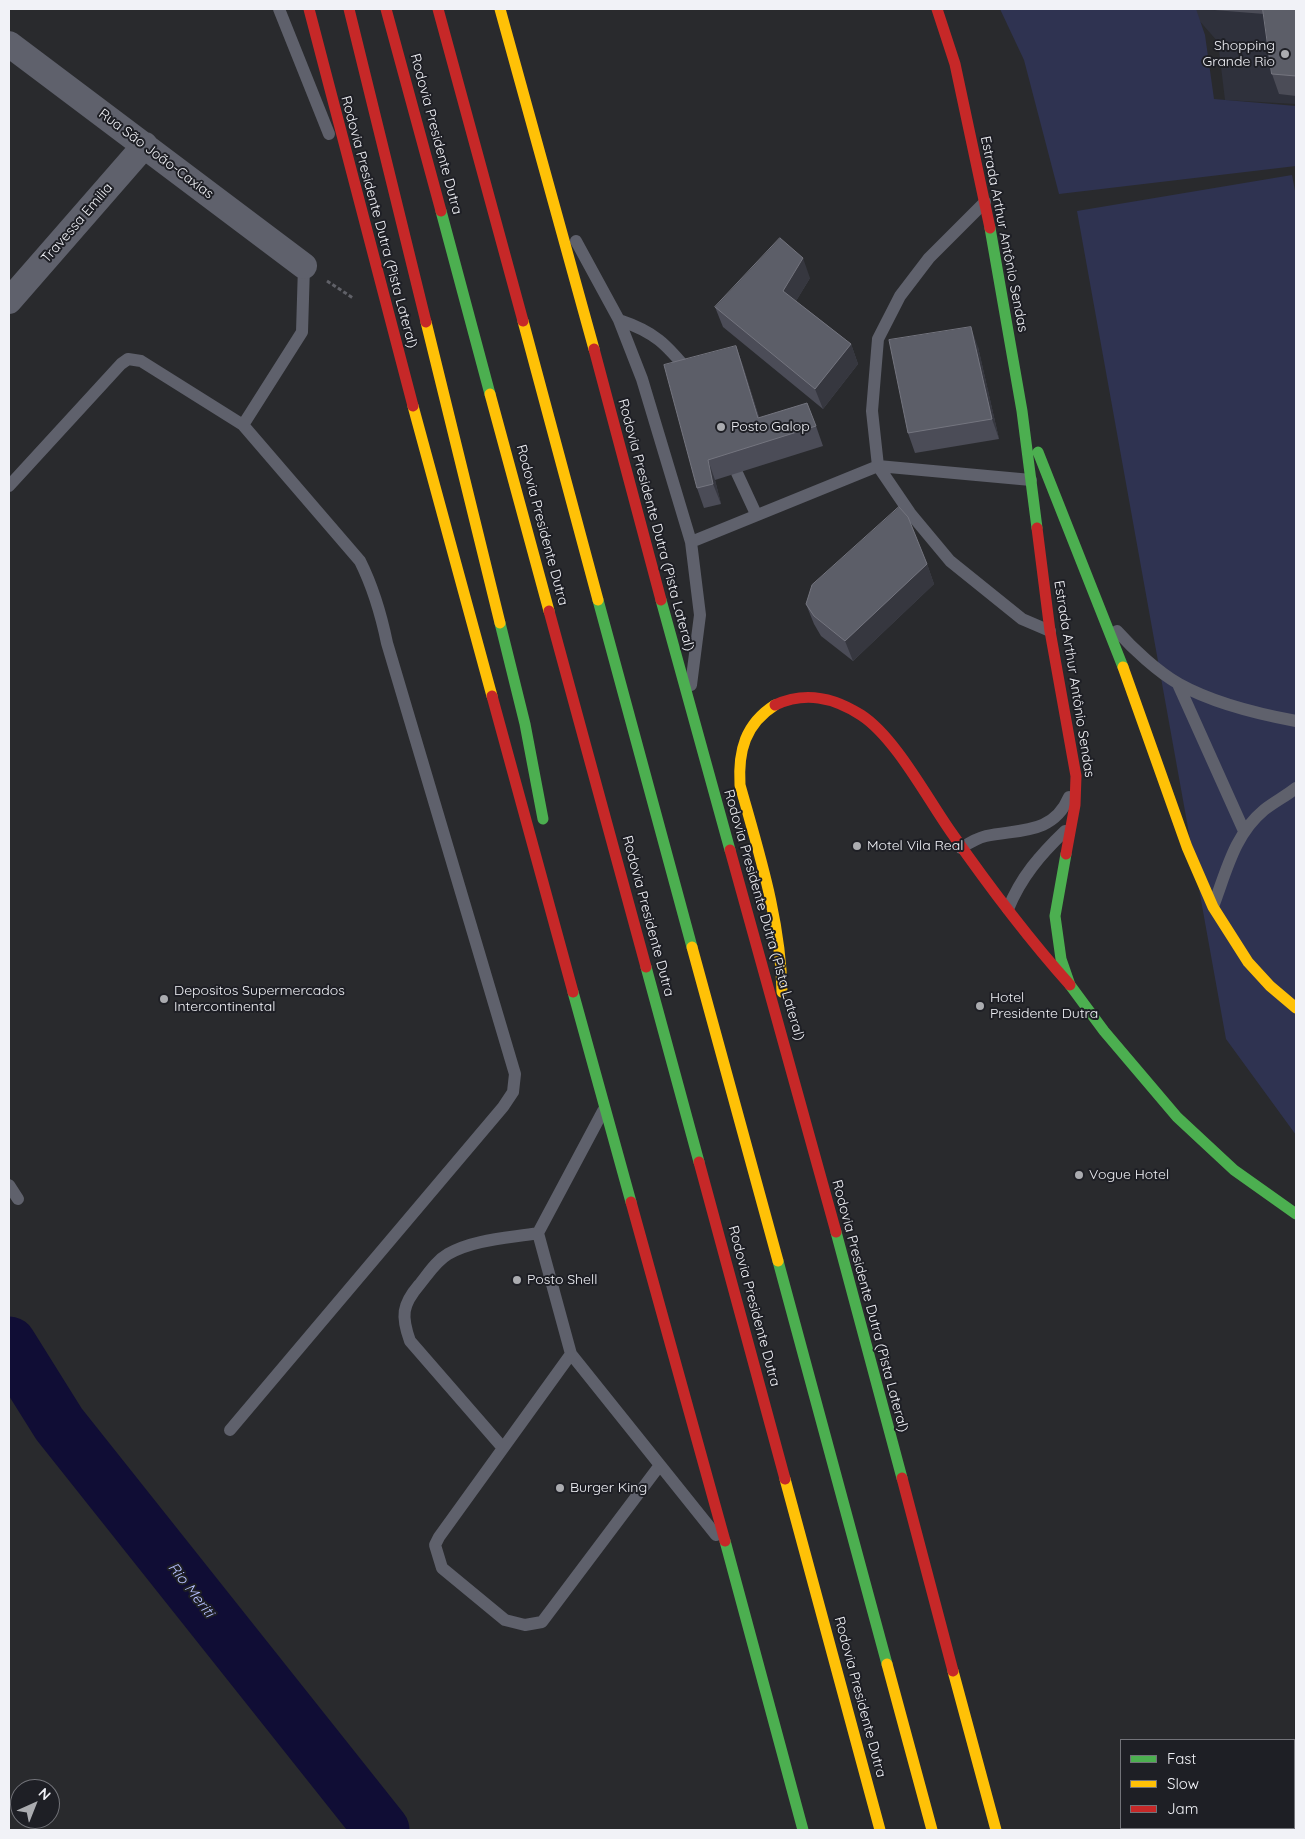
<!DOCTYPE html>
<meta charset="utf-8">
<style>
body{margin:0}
#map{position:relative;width:1305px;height:1839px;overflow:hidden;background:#292a2d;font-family:Quicksand,sans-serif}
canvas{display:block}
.frame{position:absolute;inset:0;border:10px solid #f1f2f7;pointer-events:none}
.legend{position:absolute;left:1120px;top:1739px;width:175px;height:90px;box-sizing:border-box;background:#1e1f25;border:1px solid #727379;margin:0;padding:6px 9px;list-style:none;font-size:15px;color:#f1f2f7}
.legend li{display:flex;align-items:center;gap:10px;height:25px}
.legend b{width:25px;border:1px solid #727379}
.north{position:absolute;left:10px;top:1779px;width:50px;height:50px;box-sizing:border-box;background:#1e1f25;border:1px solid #727379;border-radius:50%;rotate:44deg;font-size:14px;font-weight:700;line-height:20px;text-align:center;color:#f1f2f7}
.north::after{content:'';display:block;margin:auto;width:18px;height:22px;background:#abacb0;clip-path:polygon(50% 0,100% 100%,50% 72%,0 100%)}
</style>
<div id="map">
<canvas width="1305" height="1839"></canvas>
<div class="frame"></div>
<ul class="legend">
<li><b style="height:6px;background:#4caf50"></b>Fast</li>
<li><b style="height:6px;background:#ffc107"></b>Slow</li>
<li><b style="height:6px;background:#c62828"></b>Jam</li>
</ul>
<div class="north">N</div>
</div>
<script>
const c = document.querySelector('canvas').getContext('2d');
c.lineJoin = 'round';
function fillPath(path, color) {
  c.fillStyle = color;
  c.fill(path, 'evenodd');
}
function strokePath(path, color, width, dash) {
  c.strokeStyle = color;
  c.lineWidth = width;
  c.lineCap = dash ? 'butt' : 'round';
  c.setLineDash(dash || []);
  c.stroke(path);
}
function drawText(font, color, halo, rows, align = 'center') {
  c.font = font + ' Quicksand,sans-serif';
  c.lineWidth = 4;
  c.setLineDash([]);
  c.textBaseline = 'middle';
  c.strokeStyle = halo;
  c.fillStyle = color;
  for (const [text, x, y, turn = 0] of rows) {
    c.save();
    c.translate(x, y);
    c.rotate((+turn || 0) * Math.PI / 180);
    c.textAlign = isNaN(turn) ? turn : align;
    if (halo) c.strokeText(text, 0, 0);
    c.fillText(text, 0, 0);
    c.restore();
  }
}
fillPath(new Path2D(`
 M1195,9H1296V104L1225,100L1218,42L1197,18Z`), '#2f313c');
fillPath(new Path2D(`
 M1000,9H1196L1205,35L1214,99L1296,106V166L1059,194L1024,60Z
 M1292,175L1296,196V1135L1226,1039L1077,211Z`), '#2f3351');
strokePath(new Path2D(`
 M9,1344L59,1424L382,1830`), '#100d35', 55);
strokePath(new Path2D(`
 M327,281L353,298`), '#606168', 3, [4, 2.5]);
strokePath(new Path2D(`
 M279,9L329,134
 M985,202L929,258L900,296L878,339L872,411L878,466L910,513L950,561L1022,619L1050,631
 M576,241L619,320L642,379L691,542L700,615L691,685
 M619,320C655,332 666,344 690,373
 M243,425L302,332L304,266
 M737,473L756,514
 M9,486L121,364L128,359L141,361L243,425L360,561C373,587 381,614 387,643L515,1074L513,1092L503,1107L230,1430
 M691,542L878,466L1031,480
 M1117,631C1133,649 1158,672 1179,684C1213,703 1258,714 1296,721
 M1178,684L1244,831
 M961,848C969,843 977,838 986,836C1018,829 1053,835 1069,797
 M1214,904C1227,869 1235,834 1264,810C1274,802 1286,796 1296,788
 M1008,909C1021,877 1040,855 1065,831
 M603,1111L538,1233L571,1354L716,1535
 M9,1185L18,1199
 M571,1354L439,1537L435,1545L442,1568L505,1620L525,1625L542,1622L660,1465
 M503,1448L410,1341C401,1316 402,1305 419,1285C428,1274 436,1261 448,1254C474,1239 510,1238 538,1233`), '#5f616c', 12);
strokePath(new Path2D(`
 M9,44L304,266
 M9,301L145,145`), '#5f616c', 26);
strokePath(new Path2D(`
 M441,211L490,394
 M990,228L1022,411L1037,528
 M1038,452L1123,667
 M598,600L692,947
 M661,600L730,850
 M500,623L525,724L543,819
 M1066,854L1055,916L1061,959L1070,985L1104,1031L1177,1117L1234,1170L1296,1214
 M646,967L699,1162
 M573,992L631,1202
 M836,1232L902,1478
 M778,1261L887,1664
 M725,1541L803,1830`), '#4caf50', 11);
strokePath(new Path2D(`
 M500,9L594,349
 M523,321L598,600
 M426,322L500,623
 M490,394L549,611
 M413,406L492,696
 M1123,667L1187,847L1213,907L1248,962L1270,986L1296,1008
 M775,705C745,724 738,751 740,785C759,853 781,921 782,992
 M692,947L778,1261
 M785,1479L880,1830
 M887,1664L932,1830
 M953,1671L996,1830`), '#ffc107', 11);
strokePath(new Path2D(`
 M309,9L413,406
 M349,9L426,322
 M386,9L441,211
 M438,9L523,321
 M937,9L955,64L990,228
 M594,349L661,600
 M1037,528L1050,631L1076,776L1075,805L1066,854
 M549,611L646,967
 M492,696L573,992
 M775,705C805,691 833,697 861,715C895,737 927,798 951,832C988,885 1027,937 1070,985
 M730,850L836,1232
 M699,1162L785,1479
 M631,1202L725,1541
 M902,1478L953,1671`), '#c62828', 11);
fillPath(new Path2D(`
 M1202,9H1296V96L1279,94L1272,74L1264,14Z
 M810,278L796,301L851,344L858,364L823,409L723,327L715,307Z
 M736,346L743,366L759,417L816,426L823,446L715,480L721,504L704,508L697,488Z
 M978,347L999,439L915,453L908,433Z
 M927,564L934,584L853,661L821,636L814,624L806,604Z`), '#4b4c57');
fillPath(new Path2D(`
 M803,258L810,278L790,311L783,291Z
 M971,327L978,347L999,439L992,419Z
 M851,344L858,364L823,409L815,389Z
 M736,346L743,366L765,438L758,418Z
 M708,460L715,480L721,504L713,484Z
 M927,564L934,584L853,661L845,641Z`), '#36373f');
const building = new Path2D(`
 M1263,9H1296V76L1272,74Z
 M780,238L803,258L783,291L851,344L815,389L715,307Z
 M971,327L992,419L908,433L889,340Z
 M736,346L758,418L807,403L816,426L708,460L713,484L697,488L664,365Z
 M899,507L908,517L927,564L845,641L814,616L806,604L812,585Z`);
fillPath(building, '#5c5e68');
strokePath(building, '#74757f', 1);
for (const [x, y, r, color] of [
 [1285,54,5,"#abacb0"],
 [721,427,5,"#abacb0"],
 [857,846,5,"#abacb0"],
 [164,999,5,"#abacb0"],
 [980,1006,5,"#abacb0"],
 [1079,1175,5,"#abacb0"],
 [517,1280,5,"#abacb0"],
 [560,1488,5,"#abacb0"]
]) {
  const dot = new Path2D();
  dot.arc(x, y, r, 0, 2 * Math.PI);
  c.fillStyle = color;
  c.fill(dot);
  strokePath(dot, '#1e1f25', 2);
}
drawText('14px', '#f1f2f7', '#1e1f25', [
 ["Shopping",1275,46,"right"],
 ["Grande Rio",1275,62,"right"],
 ["Posto Galop",731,427],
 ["Motel Vila Real",867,846],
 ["Depositos Supermercados",174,991],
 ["Intercontinental",174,1007],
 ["Hotel",990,998],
 ["Presidente Dutra",990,1014],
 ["Vogue Hotel",1089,1175],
 ["Posto Shell",527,1280],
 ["Burger King",570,1488]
], 'left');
drawText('14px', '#f1f2f7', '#1e1f25', [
 ["Rodovia Presidente Dutra",436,134,75],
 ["Rua São João-Caxias",156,154,37],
 ["Rodovia Presidente Dutra (Pista Lateral)",379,222,75],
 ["Travessa Emilia",77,223,-49],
 ["Estrada Arthur Antônio Sendas",1004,234,79],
 ["Rodovia Presidente Dutra",542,525,75],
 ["Rodovia Presidente Dutra (Pista Lateral)",656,525,75],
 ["Estrada Arthur Antônio Sendas",1074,679,81],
 ["Rodovia Presidente Dutra (Pista Lateral)",764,915,74],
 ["Rodovia Presidente Dutra",648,916,75],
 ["Rodovia Presidente Dutra",754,1306,75],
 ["Rodovia Presidente Dutra (Pista Lateral)",870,1306,75],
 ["Rodovia Presidente Dutra",860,1697,75]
]);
drawText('italic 15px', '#b5bffd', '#1e1f25', [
 ["Rio Meriti",191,1590,52]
]);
</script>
